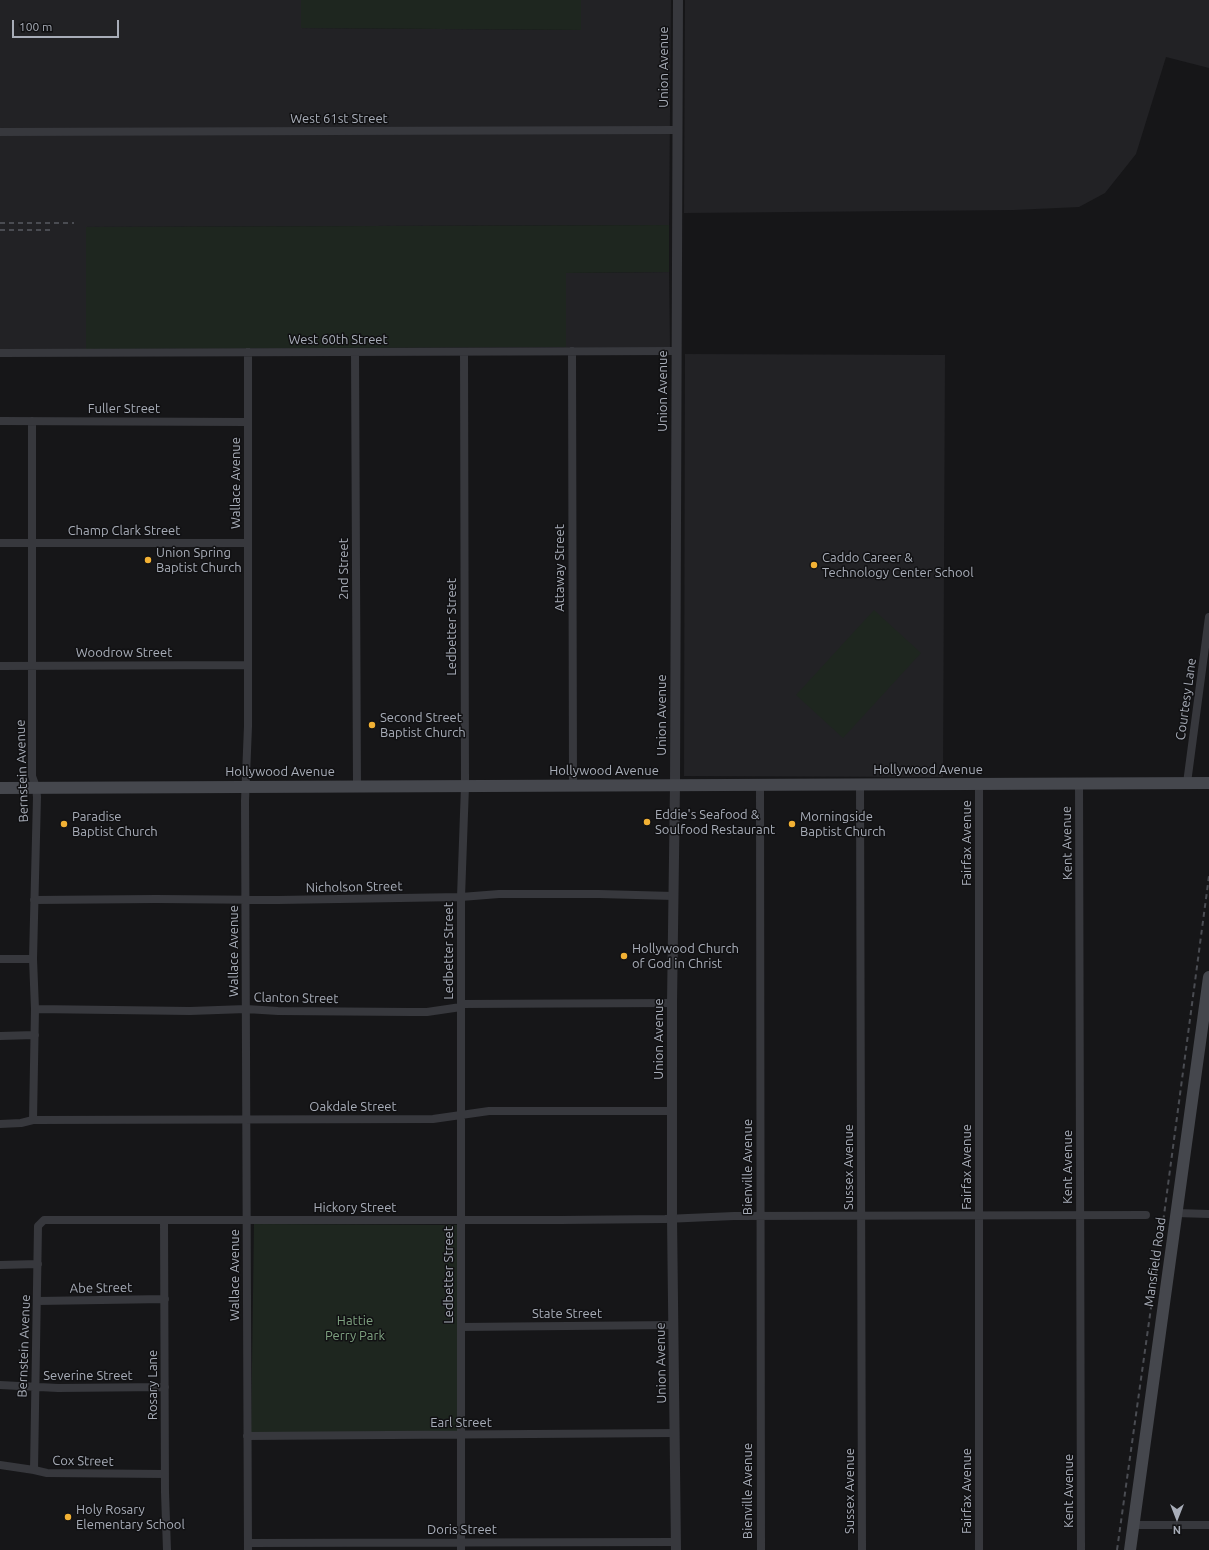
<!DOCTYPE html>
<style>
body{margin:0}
#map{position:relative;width:1209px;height:1550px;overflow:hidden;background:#161618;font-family:Ubuntu,sans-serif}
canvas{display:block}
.north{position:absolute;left:1157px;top:1498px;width:40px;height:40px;-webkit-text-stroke:3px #111113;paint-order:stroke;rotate:180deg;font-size:11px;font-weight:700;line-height:16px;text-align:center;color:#a8adb8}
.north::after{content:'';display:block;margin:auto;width:14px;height:18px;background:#a8adb8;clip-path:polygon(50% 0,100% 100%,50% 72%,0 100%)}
.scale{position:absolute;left:12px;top:20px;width:107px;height:18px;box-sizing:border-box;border:2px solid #a8adb8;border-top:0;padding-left:5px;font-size:12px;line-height:14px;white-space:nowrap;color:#a8adb8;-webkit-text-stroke:3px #111113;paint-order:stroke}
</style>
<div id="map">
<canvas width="1209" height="1550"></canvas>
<div class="north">N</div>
<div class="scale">100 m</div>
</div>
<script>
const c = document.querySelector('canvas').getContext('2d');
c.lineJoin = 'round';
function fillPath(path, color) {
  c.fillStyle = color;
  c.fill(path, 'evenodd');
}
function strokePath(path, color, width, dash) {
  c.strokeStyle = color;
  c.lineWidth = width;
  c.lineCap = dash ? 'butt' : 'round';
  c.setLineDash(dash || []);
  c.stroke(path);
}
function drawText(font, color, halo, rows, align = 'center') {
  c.font = font + ' Ubuntu,sans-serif';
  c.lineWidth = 3;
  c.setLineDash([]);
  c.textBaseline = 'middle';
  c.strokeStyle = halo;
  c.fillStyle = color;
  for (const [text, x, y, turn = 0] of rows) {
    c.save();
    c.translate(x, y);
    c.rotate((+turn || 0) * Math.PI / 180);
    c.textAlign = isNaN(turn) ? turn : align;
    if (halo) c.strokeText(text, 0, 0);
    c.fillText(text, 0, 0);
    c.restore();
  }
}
fillPath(new Path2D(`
 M0,0H301V28L581,30V0H671L669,225L86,227V349H0Z
 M685,0H1209V68L1166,57L1136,154L1105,193L1079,207L1014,210L684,213Z
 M669,272L670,347H566V273Z
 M685,354L945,355L943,777L684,776Z`), '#222225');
fillPath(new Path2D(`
 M301,0H581V30L301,28Z
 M669,225V272L566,273V347L86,349V227Z
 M874,610L921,653L843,738L796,695Z
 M254,1224L457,1225V1431L251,1433Z`), '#1e261f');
strokePath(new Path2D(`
 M0,132L677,130
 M572,351L573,785
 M355,352L357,786
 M0,353L676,351
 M0,421L247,422
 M32,421V776L36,787L37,797L33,959L35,1009L33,1120
 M0,543H248
 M0,666L247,665
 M1079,783L1081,1550
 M1187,783L1209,617
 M860,784L862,1550
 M760,785L761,1550
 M34,900L156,899L278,900L461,897L499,894H599L674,896
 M0,959H33
 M461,1004L672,1003
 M35,1009L190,1011L246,1009L278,1011L410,1012H427L461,1007
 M0,1036L35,1035
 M0,1124L21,1123L33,1120L433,1119L489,1111H673
 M1176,1213L1209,1214
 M164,1220L165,1492L167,1550
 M0,1265L38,1264
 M38,1301L165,1299
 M461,1327L674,1325
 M0,1385L58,1388L165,1387
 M247,1436L675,1433
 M0,1465L34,1470L47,1473L165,1474
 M34,1470L38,1226L44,1220H560L665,1219L734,1216L1146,1215
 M1133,1525H1209
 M248,1543L676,1542
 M248,1550L245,801L248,726V352
 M461,1550V897L465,786L464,352
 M979,1550V784`), '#37383d', 8);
strokePath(new Path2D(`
 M676,1550L672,1218V1003L675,785L678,0`), '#37383d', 10);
strokePath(new Path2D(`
 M0,788L1209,783
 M1130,1550L1209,977`), '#45474d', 12);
strokePath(new Path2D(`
 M0,223H74
 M0,230H54
 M1117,1550L1164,1215L1209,876`), '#4a4c52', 2, [5, 4]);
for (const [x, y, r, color] of [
 [148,560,4,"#f2b134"],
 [814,565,4,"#f2b134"],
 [372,725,4,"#f2b134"],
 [647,822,4,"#f2b134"],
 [64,824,4,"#f2b134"],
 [792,824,4,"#f2b134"],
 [624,956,4,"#f2b134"],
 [68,1517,4,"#f2b134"]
]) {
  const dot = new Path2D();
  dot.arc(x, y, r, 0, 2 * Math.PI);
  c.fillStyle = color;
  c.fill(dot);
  strokePath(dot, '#111113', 1.5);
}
drawText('13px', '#a8adb8', '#111113', [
 ["Union Avenue",664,67,-90],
 ["West 61st Street",339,119],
 ["West 60th Street",338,340],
 ["Union Avenue",663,391,-90],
 ["Fuller Street",124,409],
 ["Wallace Avenue",236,483,-90],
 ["Champ Clark Street",124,531],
 ["Attaway Street",560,568,-90],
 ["2nd Street",344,569,-90],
 ["Ledbetter Street",452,627,-90],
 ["Woodrow Street",124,653],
 ["Courtesy Lane",1186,699,-82],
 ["Union Avenue",662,715,-90],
 ["Hollywood Avenue",928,770],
 ["Bernstein Avenue",22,771,-92],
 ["Hollywood Avenue",604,771],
 ["Hollywood Avenue",280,772],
 ["Fairfax Avenue",967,843,-90],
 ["Kent Avenue",1067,843,-91],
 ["Nicholson Street",354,887,-1],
 ["Wallace Avenue",234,951,-90],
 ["Ledbetter Street",449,951,-90],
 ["Clanton Street",296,998,1],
 ["Union Avenue",659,1039,-90],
 ["Oakdale Street",353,1107],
 ["Bienville Avenue",748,1167,-90],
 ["Sussex Avenue",849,1167,-90],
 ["Fairfax Avenue",967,1167,-90],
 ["Kent Avenue",1068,1167,-90],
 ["Hickory Street",355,1208],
 ["Mansfield Road",1155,1262,-82],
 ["Wallace Avenue",235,1275,-90],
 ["Ledbetter Street",449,1275,-90],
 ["Abe Street",101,1288,-1],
 ["State Street",567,1314],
 ["Bernstein Avenue",24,1346,-88],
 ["Union Avenue",661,1363,-91],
 ["Severine Street",88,1376],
 ["Rosary Lane",153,1385,-90],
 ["Earl Street",461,1423],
 ["Cox Street",83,1461,1],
 ["Bienville Avenue",748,1491,-90],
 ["Sussex Avenue",850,1491,-90],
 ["Fairfax Avenue",967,1491,-90],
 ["Kent Avenue",1069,1491,-90],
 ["Doris Street",462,1530]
]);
drawText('13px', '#a8adb8', '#111113', [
 ["Union Spring",156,553],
 ["Baptist Church",156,568],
 ["Caddo Career &",822,558],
 ["Technology Center School",822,573],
 ["Second Street",380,718],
 ["Baptist Church",380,733],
 ["Eddie's Seafood &",655,815],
 ["Soulfood Restaurant",655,830],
 ["Paradise",72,817],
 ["Baptist Church",72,832],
 ["Morningside",800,817],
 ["Baptist Church",800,832],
 ["Hollywood Church",632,949],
 ["of God in Christ",632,964],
 ["Holy Rosary",76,1510],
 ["Elementary School",76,1525]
], 'left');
drawText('13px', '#7fa381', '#111113', [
 ["Hattie",355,1321],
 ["Perry Park",355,1336]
]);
</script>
